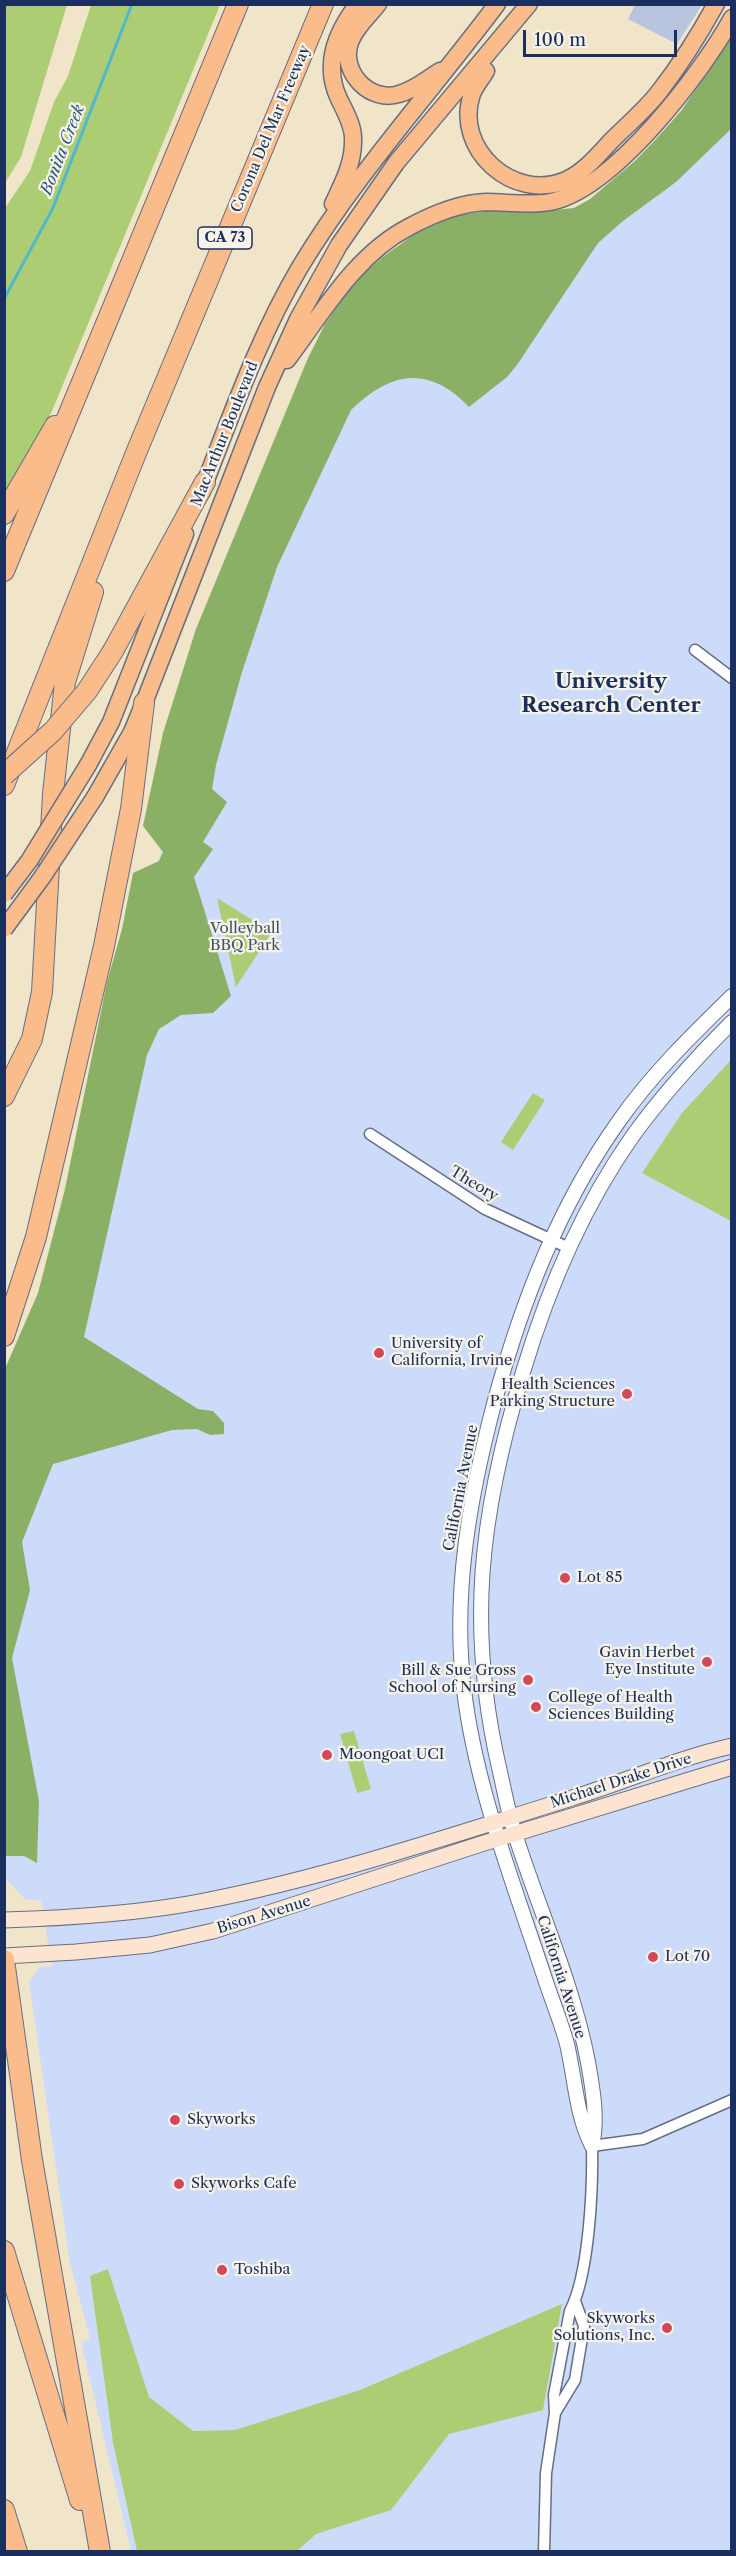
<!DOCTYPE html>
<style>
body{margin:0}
#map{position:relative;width:736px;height:2556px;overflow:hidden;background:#f0e4c9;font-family:"Libre Caslon Text",serif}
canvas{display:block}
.frame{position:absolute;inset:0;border:6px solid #1b2f5e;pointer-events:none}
.scale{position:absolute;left:523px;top:30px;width:154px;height:27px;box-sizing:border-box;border:3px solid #1b2f5e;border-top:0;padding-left:8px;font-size:18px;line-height:21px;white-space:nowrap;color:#1b2f5e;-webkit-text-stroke:4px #f7f3e8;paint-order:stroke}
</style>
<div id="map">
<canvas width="736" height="2556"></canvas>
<div class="frame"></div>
<div class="scale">100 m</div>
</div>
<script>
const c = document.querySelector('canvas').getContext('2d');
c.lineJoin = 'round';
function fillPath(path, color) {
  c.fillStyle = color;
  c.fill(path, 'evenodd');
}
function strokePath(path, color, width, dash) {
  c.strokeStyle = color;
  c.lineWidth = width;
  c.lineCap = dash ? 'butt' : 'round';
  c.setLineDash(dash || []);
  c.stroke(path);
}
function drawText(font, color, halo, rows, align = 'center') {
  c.font = font + ' "Libre Caslon Text",serif';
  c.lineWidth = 4.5;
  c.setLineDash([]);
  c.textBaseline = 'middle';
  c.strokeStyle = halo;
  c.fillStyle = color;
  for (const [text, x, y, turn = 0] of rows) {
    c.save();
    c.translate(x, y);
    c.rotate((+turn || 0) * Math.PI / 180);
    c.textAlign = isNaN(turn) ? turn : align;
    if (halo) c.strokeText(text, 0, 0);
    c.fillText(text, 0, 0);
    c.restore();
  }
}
fillPath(new Path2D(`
 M731,44V2551H131L81,2342L90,2338L70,2263L29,1982L40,1967L52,1966L41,1901L25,1899L6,1879L5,1871L4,1418L157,865L288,427L573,211L590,201L658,141Z`), '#cddbfa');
fillPath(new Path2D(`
 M635,5V4L702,5L677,44L628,19Z`), '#b9c5de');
fillPath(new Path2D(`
 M5,4L67,5L21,157L5,183Z
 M91,5H220L52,411L5,504V208L30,171L54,102L68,76Z
 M217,898L272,932L236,987Z
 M731,1060V1221L642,1173L682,1113Z
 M533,1093L545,1100L513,1150L501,1142Z
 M354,1731L371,1789L357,1793L340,1734Z
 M108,2269L149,2397L193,2431L235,2430L360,2390L562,2304L543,2410L449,2434L391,2510L316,2534L297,2551H137L113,2443L90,2276Z`), '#adcd75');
fillPath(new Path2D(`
 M731,38V129L676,182L623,221L598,243L517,365L507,377L469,407C429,365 391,371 351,410L277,567L242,672L216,765L212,789L227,802L203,842L213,849L194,877L231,996L213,1013L181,1015L159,1029L147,1055L84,1337L198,1409L213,1411L224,1423V1434L210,1435L197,1429L172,1430L53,1464L22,1542L30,1590L12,1658L39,1801L37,1863L24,1856H5L4,1371L38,1293L65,1189L107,982L122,929L133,873L159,861L163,852L143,826L163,733L196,629L308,358L325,324L345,295L363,274L384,256L415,234L454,216L492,210H554L574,208L590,199L636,160L656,139L681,111Z`), '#8ab066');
strokePath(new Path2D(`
 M4,299L53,208L132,4`), '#4fb8cd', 3);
const minor = new Path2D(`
 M695,650L732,678
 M370,1134L485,1209L569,1248
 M555,2413L575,2380L584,2326L575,2301
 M544,2552L546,2473L555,2413L554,2395L570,2311C589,2275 593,2189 592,2146L643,2139L732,2100`);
const tertiary = new Path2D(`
 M592,2146C576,2115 575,2078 567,2044C561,2022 552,2000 545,1979C514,1884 476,1789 464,1690C452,1592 470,1495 495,1400C522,1302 559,1205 619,1121C651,1075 691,1036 732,996
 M592,2146C598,2119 593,2090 588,2062C573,1984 540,1912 516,1837C509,1816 505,1794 500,1772C466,1627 480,1514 523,1372C548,1289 582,1208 632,1137C662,1095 696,1058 732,1022`);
const secondary = new Path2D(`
 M4,1920C69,1918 135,1914 199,1902C326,1878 449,1836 572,1798C625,1782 677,1758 732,1746
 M4,1956L76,1952L150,1945L213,1931L481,1844L732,1767`);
const primary = new Path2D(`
 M378,4C368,17 353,30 349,46C342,74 371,103 399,94C414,90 427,79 440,71
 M486,71C482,78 475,86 472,94C453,149 514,203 566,180C584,172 598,155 611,141C627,125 645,110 659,92C680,65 699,35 716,4
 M333,204C343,182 354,163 353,138C353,125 345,111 339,99C323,65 336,32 358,4
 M287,360C323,312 355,255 409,227C433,214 459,203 486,202C507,202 529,206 550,202C613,190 702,73 732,18
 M201,493C231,417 258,338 300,267C356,174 432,91 497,4
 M88,765L111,722L185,534
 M95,797L132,732L144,703L267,387L298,319L339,245L396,163L529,4`);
const motorway = new Path2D(`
 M4,514L55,426
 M4,571L238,4
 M113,651L205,482
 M4,785L136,453L323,4
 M4,1096L32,1039L42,992L53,794L65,682L93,592
 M4,1336L36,1237L104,946L131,809L144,703
 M4,1960L32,2160L100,2552
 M4,2251L80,2500
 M4,2510L17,2552`);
strokePath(minor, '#666e83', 13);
strokePath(tertiary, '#666e83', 16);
strokePath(secondary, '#666e83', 17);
strokePath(primary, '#666e83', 19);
strokePath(motorway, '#666e83', 22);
strokePath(minor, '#fff', 10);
strokePath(tertiary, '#fff', 14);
strokePath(secondary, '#fde4d0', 15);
strokePath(primary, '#f9bc8a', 16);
strokePath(motorway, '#f9bc8a', 20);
const primaryBridge = new Path2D(`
 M4,894L29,861L88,765
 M4,929L43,876L95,797`);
const motorwayBridge = new Path2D(`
 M4,775L53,731L87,691L113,651`);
strokePath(primaryBridge, '#666e83', 19, []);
strokePath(motorwayBridge, '#666e83', 22, []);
strokePath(primaryBridge, '#f9bc8a', 16);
strokePath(motorwayBridge, '#f9bc8a', 20);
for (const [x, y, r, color] of [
 [379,1353,6,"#d1495b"],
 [627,1394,6,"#d1495b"],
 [565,1578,6,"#d1495b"],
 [707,1662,6,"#d1495b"],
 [528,1680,6,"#d1495b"],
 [536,1707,6,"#d1495b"],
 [327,1755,6,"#d1495b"],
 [653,1957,6,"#d1495b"],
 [175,2120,6,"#d1495b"],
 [179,2184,6,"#d1495b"],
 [222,2270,6,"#d1495b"],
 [667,2328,6,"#d1495b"]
]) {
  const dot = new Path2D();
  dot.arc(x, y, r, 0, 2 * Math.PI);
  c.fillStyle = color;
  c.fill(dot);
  strokePath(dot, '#f7f3e8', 2);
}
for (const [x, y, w] of [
 [225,238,54]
]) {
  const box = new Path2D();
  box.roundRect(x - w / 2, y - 11, w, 22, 4.5);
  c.fillStyle = '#f7f3e8';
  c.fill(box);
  strokePath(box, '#1b2f5e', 1.5);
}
drawText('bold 14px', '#1b2f5e', null, [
 ["CA 73",225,238]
]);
drawText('15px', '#1b2f5e', '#f7f3e8', [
 ["Corona Del Mar Freeway",271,129,-67],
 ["MacArthur Boulevard",225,434,-68],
 ["Theory",474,1184,31],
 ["California Avenue",461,1488,-79],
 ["Michael Drake Drive",621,1781,-18],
 ["Bison Avenue",264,1915,-17],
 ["California Avenue",561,1977,72]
]);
drawText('15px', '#405664', '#f7f3e8', [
 ["Volleyball",245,929],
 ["BBQ Park",245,946]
]);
drawText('15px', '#1b2f5e', '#f7f3e8', [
 ["University of",391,1344],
 ["California, Irvine",391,1361],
 ["Health Sciences",615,1385,"right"],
 ["Parking Structure",615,1402,"right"],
 ["Lot 85",577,1578],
 ["Gavin Herbet",695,1653,"right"],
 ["Eye Institute",695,1670,"right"],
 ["Bill & Sue Gross",516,1671,"right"],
 ["School of Nursing",516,1688,"right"],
 ["College of Health",548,1698],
 ["Sciences Building",548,1715],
 ["Moongoat UCI",339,1755],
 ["Lot 70",665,1957],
 ["Skyworks",187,2120],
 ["Skyworks Cafe",191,2184],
 ["Toshiba",234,2270],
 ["Skyworks",655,2319,"right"],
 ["Solutions, Inc.",655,2336,"right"]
], 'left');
drawText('italic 16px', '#2b587f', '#f7f3e8', [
 ["Bonita Creek",63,150,-69]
]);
drawText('bold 21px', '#1b2f5e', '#f7f3e8', [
 ["University",611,682],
 ["Research Center",611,706]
]);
</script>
